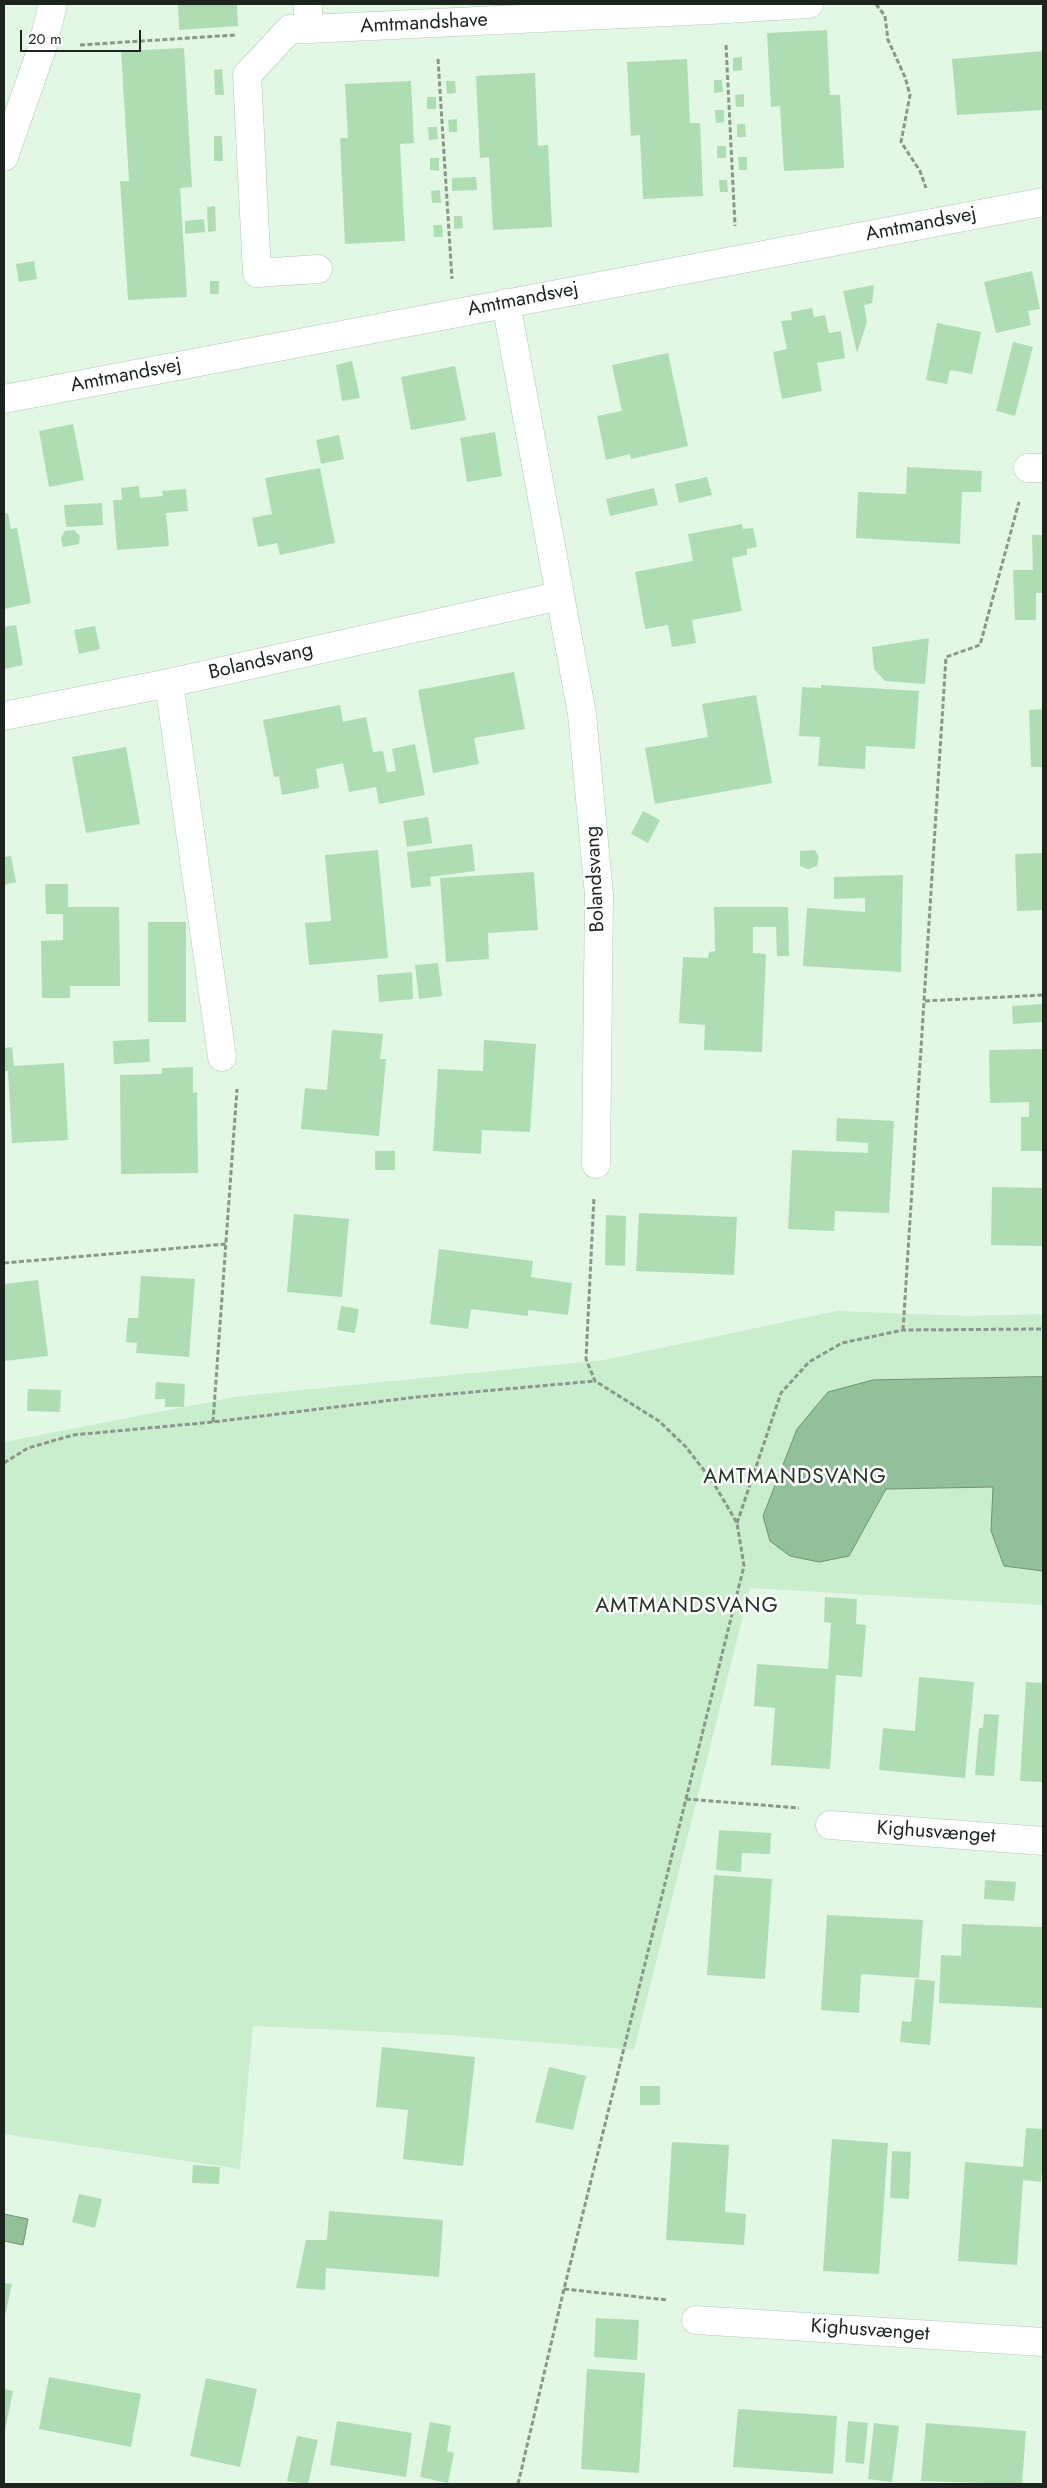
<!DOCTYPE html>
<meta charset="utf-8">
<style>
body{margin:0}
#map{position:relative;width:1047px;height:2488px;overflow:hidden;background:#e3f7e5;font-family:Jost,sans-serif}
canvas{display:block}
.frame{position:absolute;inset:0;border:5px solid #1d241e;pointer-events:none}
.scale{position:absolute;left:20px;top:30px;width:121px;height:22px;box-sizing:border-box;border:2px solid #1d241e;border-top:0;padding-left:6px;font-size:15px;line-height:18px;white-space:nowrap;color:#1d241e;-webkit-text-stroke:4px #fff;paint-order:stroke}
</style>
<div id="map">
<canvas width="1047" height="2488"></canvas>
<div class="frame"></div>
<div class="scale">20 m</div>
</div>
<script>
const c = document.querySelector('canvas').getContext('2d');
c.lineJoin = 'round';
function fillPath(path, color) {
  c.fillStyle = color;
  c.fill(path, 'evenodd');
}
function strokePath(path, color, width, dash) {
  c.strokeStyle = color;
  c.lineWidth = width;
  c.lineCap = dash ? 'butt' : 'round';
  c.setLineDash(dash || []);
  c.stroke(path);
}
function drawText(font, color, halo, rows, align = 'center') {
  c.font = font + ' Jost,sans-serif';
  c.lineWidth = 5;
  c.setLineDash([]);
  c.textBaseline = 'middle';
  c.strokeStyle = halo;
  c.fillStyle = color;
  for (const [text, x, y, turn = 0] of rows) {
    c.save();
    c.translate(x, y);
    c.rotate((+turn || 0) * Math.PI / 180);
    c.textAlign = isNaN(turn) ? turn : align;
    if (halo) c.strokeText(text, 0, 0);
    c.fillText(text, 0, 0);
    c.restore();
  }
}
fillPath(new Path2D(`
 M837,1311L969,1316L1043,1314V1605L750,1588L634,2050L450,2035L253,2026L240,2169L4,2134V1442L241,1396L604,1360Z`), '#c9edcd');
const water = new Path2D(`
 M1043,1377V1571L1004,1566L991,1531L993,1487L886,1489L849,1556L819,1562L790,1556L770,1541L763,1516L797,1429L828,1392L873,1380Z
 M4,2214L28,2219L23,2245L4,2241Z`);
fillPath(water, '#92c199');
strokePath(water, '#6f9274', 1);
fillPath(new Path2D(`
 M178,4H237L238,26L179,30Z
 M827,30L830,95H840L844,168L784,171L780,106L771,107L767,33Z
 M184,48L192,187L180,188L187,297L128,300L120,181H129L121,51Z
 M1043,51V110L957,115L952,59Z
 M742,57V70L733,71V58Z
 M687,59L690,123H700L703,196L643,199L640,135L631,136L627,62Z
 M222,69L224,95H215L214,70Z
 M535,73L538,146L548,145L552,227L493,230L489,157L480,158L476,76Z
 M714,80H722L723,92L714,93Z
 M411,81L414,143L400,144L405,241L345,244L340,138H348L345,84Z
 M446,81H455L456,93L447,94Z
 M744,94V107H736L735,95Z
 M427,97H436V109H427Z
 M715,110H724V122L716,123Z
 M457,119V132H449L448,120Z
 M737,124H745L746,137H737Z
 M428,127H437L438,139L429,140Z
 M214,136H222L223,161H214Z
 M717,146H726V158H717Z
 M738,157H747V170H739Z
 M430,158H439V171L430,170Z
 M476,177L477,190L452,191V178Z
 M719,180H727L728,192H720Z
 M440,190L441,203H432L431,191Z
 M215,206L216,231L208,232L207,207Z
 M454,216H462L463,228L454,229Z
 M204,219L205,232L185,234V221Z
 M433,225H442L443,237H434Z
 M34,261L37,279L19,282L16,264Z
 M1032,271L1040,309L1028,311L1031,325L996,333L984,282Z
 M210,281H219V294H210Z
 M874,285L872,303L864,305L867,322L857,353L843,291Z
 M812,308L814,317L825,315L829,333L841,331L845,358L817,363L822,391L782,399L773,352L787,349L781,321L792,320L791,312Z
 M937,323L981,332L972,374L950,370L947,384L926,380Z
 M1013,342L1033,347L1015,416L996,411Z
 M668,353L688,446L631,459L630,454L606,460L597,416L622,411L612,365Z
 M352,361L360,398L342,401L336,365Z
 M455,366L466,420L411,430L401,377Z
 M73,424L84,480L49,487L39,431Z
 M495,432L502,476L467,482L460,438Z
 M339,435L344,459L321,464L316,440Z
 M907,467L982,471L981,492H962L960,544L856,538L858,492L906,494Z
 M320,468L335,543L280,555L277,543L258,547L252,518L272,514L265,478Z
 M707,477L712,495L679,503L675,484Z
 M139,486L140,498L163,496L162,491L186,489L188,511L166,513L169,546L117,550L113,500H122L121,488Z
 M654,488L658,505L610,516L606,499Z
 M102,503L103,525L66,527L64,505Z
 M8,513L11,529L17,528L31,603L4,609V514Z
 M742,524L743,529L753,528L757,547L747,549V555L732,558L742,611L692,620L696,643L672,647L668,625L645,629L635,572L693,561L688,534Z
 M74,530L80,536L79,544L63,547L61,538L65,531Z
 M1032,535H1043V593H1036V620H1015L1013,570H1033Z
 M16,625L23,665L4,669V627Z
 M95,626L100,649L79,654L74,630Z
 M929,638L925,684L885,681L874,669L872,647Z
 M514,672L525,729L474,738L479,764L433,773L418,690Z
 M821,685L919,691L915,749L866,746L865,769L818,766L820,737L799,736L802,687L821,688Z
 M756,695L772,783L655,804L645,748L708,737L702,704Z
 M340,705L343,722L366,717L373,752L383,751L387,772L396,771L392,749L415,744L425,795L379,804L376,787L349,792L343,763L316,769L319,788L282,795L279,776L274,777L263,720Z
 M1043,709V767H1031L1029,710Z
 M126,747L140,824L86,833L72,757Z
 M643,811L660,820L648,843L631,834Z
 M428,817L432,843L407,847L403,821Z
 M472,844L475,871L430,877L431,886L411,888L407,852Z
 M378,850L388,958L309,965L305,923L331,921L325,855Z
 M815,850L819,857L817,866L808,869L800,866V851Z
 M1043,853V910L1017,911L1015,854Z
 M11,856L16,882L4,885V857Z
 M534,872L538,930L488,933L489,959L446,962L440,878Z
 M903,875L901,972L803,966L807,908L865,912V898L834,899V877Z
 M45,884H68V907H119L120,986H70V998H42L41,941L63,940V914H46Z
 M714,907H788L789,956H777L776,927H753V953L766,954L762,1052L704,1050L705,1025L679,1023L683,957L708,958L709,952L715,951Z
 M148,922H186V1022H148Z
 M438,963L442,996L419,999L415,965Z
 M412,972L413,999L379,1002L377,975Z
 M1043,1004V1022L1013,1024L1012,1006Z
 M332,1030L383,1034L380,1059H386L379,1136L301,1129L305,1088L327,1090Z
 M149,1039L150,1062L114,1064L113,1041Z
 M484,1040L536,1044L530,1132L482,1130L481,1154L433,1151L438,1069L483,1071Z
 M12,1047L14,1066L64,1063L68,1140L12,1143L8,1071H4V1048Z
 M1043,1049V1151H1021V1117H1029V1102L990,1103L989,1050Z
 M193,1067V1093L197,1092L198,1173L121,1174L120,1075L162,1074V1068Z
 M837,1118L894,1121L889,1213L835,1211L834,1231L788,1229L792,1150L868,1153V1143L836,1141Z
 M375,1151H395V1170H375Z
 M992,1187L1043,1188V1246L991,1245Z
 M639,1213L737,1217L734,1275L636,1271Z
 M294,1214L349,1219L342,1297L287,1292Z
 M606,1215L626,1216L625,1266L605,1265Z
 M439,1249L533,1261L531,1277L572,1283L568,1315L528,1310V1316L471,1309L468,1329L430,1324Z
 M141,1276L195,1279L189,1357L136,1353L137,1343L126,1342L128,1318H138Z
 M38,1280L48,1356L4,1361V1284Z
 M341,1306L359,1309L355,1333L337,1330Z
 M156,1382L185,1384L184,1407H165V1399H155Z
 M28,1389L61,1390L60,1412L27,1411Z
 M825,1597L857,1599L856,1624L866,1625L862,1677L836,1675L830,1769L771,1765L775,1708L754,1706L757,1664L828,1669L831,1623L824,1622Z
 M919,1677L974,1682L965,1778L879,1770L883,1728L915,1731Z
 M1026,1682L1043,1683V1782L1020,1781Z
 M984,1714L999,1715L994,1776L975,1775L979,1728H983Z
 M719,1830L771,1833L770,1854L742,1853L741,1872L716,1870Z
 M714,1875L772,1879L765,1979L707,1975Z
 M985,1880L1016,1882L1014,1901L984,1899Z
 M827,1915L923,1920L919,1978L861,1974L859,2013L821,2010Z
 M962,1924L1043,1927V2008L939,2003L941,1955L961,1956Z
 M915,1979L935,1981L930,2045L900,2042L902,2021L911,2022Z
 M382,2047L475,2057L463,2166L403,2159L408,2110L376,2107Z
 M549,2067L586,2076L573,2130L535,2122Z
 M640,2086H660V2105H640Z
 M1026,2128L1043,2129V2155L1041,2182L1023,2180L1017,2265L958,2261L965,2162L1023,2167Z
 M832,2139L888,2143L879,2274L823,2271Z
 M672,2142L729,2145L725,2212L746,2214L744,2245L666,2240Z
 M892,2151L911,2152L909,2199L890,2198Z
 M193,2165L220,2167L219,2184L192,2183Z
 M79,2194L102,2199L95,2228L72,2222Z
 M329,2211L443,2220L439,2277L326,2268L325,2290L296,2288L306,2240H327Z
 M4,2283L12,2284L5,2316H4Z
 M596,2318L639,2320L637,2360L594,2357Z
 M587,2369L645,2373L639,2473L581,2469Z
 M49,2377L141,2394L131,2447L39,2429Z
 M206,2378L257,2389L240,2467L190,2456Z
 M4,2389L13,2391L5,2430H4Z
 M738,2409L837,2416L833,2474L733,2467Z
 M337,2421L412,2433L406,2477L330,2465Z
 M848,2421L868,2423L864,2464L845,2462Z
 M430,2422L451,2426L447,2451L454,2453L448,2483L420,2477Z
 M874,2423L899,2426L892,2482L868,2479Z
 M926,2423L1026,2431L1022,2484L921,2481Z
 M297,2436L318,2440L308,2484L287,2481Z`), '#aeddb4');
const minor = new Path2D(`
 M308,4V29L710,10L809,4
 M308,29H290L247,75L257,273L318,269
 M4,157L42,48L53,4
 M506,303L582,714L599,895L596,1164
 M4,399L1043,202
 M1028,468H1043
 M169,683L222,1057
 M4,716L169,683L559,596
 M830,1825L1043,1841
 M696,2320L1043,2342`);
strokePath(minor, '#b4c6b6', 29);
strokePath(new Path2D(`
 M876,4L885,16L888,40L905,77L910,95L901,142L920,171L926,188
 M80,45L236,35
 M726,45L735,226
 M438,59L452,279
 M925,1001L1043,995
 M4,1263L226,1244
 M903,1330L946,657L980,645L1019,502
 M213,1422L237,1089
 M4,1463L28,1448L73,1435L213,1422L417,1397L595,1381
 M737,1523L781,1393L809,1362L842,1343L903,1330L1043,1329
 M686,1799L799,1808
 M564,2289L668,2300
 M518,2484L564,2289L744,1566L737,1523L713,1482L686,1447L659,1421L595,1381L586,1359L594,1197`), '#89978b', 3, [5, 2.5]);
strokePath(minor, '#fff', 28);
drawText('20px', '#1d241e', '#fff', [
 ["Amtmandshave",424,24,-3],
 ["Amtmandsvej",921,225,-11],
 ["Amtmandsvej",523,300,-11],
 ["Amtmandsvej",126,376,-11],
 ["Bolandsvang",261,662,-13],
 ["Bolandsvang",596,879,-93],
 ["Kighusvænget",936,1833,4],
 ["Kighusvænget",870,2331,4]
]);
c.letterSpacing = '1px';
drawText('21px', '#243426', '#fff', [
 ["AMTMANDSVANG",795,1478],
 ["AMTMANDSVANG",687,1607]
]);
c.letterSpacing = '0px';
</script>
